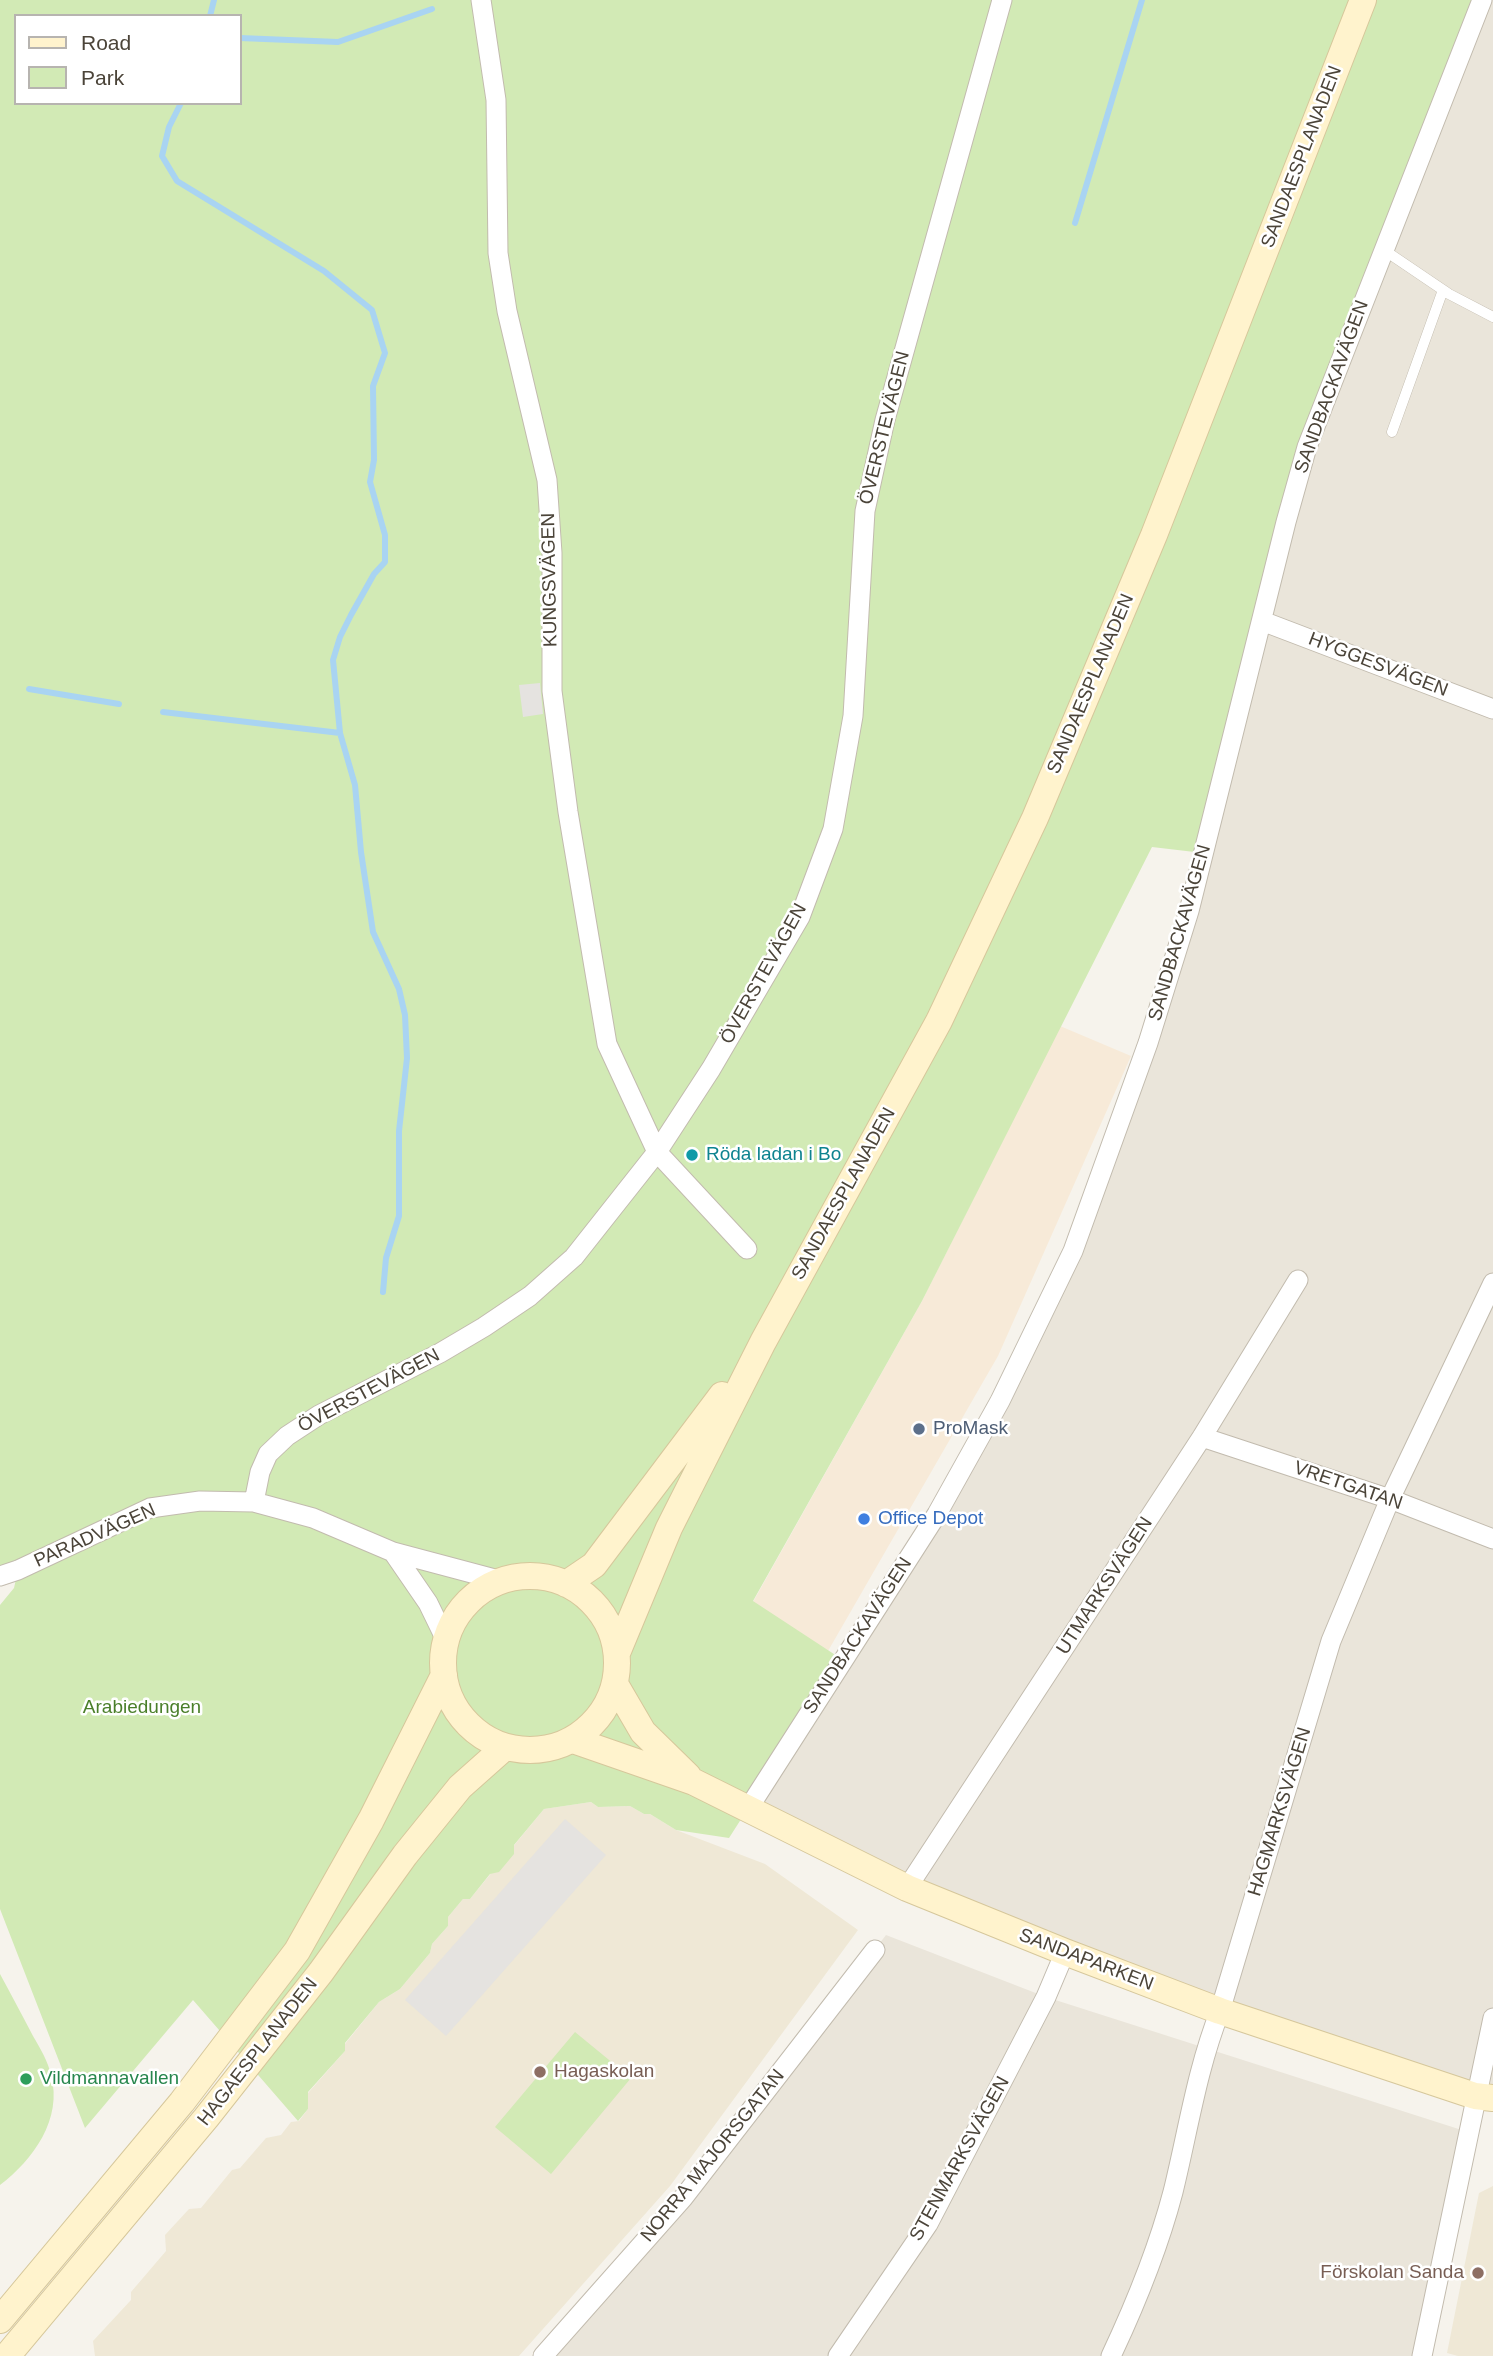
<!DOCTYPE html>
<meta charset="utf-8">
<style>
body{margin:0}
#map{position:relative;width:1493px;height:2356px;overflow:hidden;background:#f6f3ec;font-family:Helvetica,sans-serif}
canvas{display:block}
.legend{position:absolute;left:14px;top:14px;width:228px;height:91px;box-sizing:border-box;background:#fff;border:2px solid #b7b4b0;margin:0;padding:9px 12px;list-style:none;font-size:21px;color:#4b4439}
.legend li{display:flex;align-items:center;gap:14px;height:35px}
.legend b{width:35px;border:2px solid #b7b4b0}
</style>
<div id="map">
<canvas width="1493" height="2356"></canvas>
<ul class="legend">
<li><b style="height:9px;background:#fff3cd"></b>Road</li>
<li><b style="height:19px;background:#d2eab5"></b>Park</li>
</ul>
</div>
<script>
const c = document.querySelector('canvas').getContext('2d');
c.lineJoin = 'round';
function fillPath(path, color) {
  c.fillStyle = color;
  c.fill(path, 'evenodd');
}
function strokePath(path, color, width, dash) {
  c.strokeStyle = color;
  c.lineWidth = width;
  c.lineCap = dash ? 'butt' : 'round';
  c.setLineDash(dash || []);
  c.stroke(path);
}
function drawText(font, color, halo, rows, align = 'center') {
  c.font = font + ' Helvetica,sans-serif';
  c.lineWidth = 5;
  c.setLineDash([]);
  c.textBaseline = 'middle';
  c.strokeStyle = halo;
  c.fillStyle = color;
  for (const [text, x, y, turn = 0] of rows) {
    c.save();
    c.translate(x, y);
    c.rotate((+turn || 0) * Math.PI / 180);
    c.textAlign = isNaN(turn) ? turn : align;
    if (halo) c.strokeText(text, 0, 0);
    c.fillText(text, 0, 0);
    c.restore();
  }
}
fillPath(new Path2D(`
 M1482,0H1493V2097L1220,2011L748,1809L937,1514L1073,1251L1148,1043L1286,522Z
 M886,1935L1046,1997L1468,2132L1422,2356H543L683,2198Z`), '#eae5da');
fillPath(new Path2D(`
 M1060,1026L1131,1056L998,1356L828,1651L753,1602L922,1301Z`), '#f7ead8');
fillPath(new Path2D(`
 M591,1802L598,1807L630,1806L644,1814H650L676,1830L765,1864L858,1930L670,2186L519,2356H95L93,2341L131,2300V2292L166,2251L165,2235L189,2209L201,2208L232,2170L240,2168L266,2138L281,2135L291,2122L299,2121L308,2109V2093L345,2051V2044L379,2002L400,1989L430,1953L432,1944L448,1926V1917L463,1899H470L544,1809Z
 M1493,2186V2356H1458L1447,2353L1479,2193Z`), '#efe8d6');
fillPath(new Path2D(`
 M0,0H1482L1337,367L1203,853L1152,847L922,1301L753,1601L843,1660L729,1838L676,1830L650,1814H644L630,1806L598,1807L591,1802L544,1809L514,1845V1854L499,1872L490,1874L470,1899H463L448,1917V1926L432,1944L430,1953L400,1989L379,2002L345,2043V2051L308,2092V2109L298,2121L193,2000L85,2128L0,1909V1605L14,1588L18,1570L0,1576ZM16,16H240V103H16Z
 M0,1974C11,1994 22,2015 33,2036C40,2048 48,2061 51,2075C63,2119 33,2160 0,2185Z
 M575,2032L631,2078L551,2174L495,2127Z`), '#d2eab5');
fillPath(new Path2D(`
 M540,683L543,714L523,717L519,685Z
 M565,1819L606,1855L446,2036L405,2000Z`), '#e5e3e0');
strokePath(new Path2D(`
 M210,16L214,0
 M240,38L338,42L432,9
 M181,103L169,127L162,156L177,181L324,271L372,310L385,353L373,386L374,460L370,482L385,535V562L374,574L351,615L340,637L333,660L340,733L355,785L361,852L373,932L399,989L405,1015L407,1058L399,1131V1216L386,1258L383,1292
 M1075,223L1142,0
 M29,689L119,704
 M163,712L340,733`), '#a9d4f2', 6);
const lane = new Path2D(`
 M1384,250L1449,294L1493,317
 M1392,432L1443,290`);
const street = new Path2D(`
 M481,0L496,100L498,253L507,311L547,480L552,553V691L568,812L607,1044L657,1152L747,1249
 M1262,621L1493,709
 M1202,1437L1390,1499L1493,1539
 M254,1502L260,1472L268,1454L287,1436L319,1415L440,1353L484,1327L530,1296L574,1257L657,1152L711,1069L800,917L833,829L853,716L865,511L885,420L1002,0
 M393,1552L428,1603L446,1640
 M0,1576L18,1570L150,1508L200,1501L254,1502L313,1518L393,1552L502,1581
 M748,1809L937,1514L1000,1401L1073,1251L1148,1043L1189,911L1286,522L1307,447L1482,0
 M907,1888L1202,1437L1298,1280
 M543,2356L683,2198L875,1950
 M838,2356L928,2224L1046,1997L1065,1952
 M1111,2356C1136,2303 1158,2249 1173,2192C1188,2131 1197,2069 1220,2011L1331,1641L1390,1499L1493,1283
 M1422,2356L1493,2018`);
const secondary = new Path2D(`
 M443 1663a87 87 0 1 1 174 0a87 87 0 1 1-174 0Z
 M566,1584L594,1565L722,1395
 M617,1653L669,1528L763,1342L939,1021L1035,818L1154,535L1363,0
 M615,1684L643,1732L688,1776
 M573,1740L694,1782L907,1888L1065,1952L1220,2011L1475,2096L1493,2098
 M0,2320L182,2102L297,1951L371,1820L444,1675
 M7,2356L206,2118L321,1972L405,1855L460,1787L505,1747`);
strokePath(lane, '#c2bbae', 11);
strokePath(street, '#c2bbae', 21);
strokePath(secondary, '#d6c79b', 28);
strokePath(lane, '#fff', 10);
strokePath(street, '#fff', 19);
strokePath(secondary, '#fff3cd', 26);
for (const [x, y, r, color] of [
 [692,1155,7,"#0f9aa8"],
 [919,1429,7,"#5c6f8a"],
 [864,1519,7,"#3f7fe0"],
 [540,2072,7,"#8d6e63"],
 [26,2079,7,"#2e9e5b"],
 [1478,2273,7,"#8d6e63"]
]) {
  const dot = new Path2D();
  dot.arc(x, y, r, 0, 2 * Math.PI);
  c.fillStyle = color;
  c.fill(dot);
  strokePath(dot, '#fff', 2.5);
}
drawText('19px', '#4b4439', '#fff', [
 ["SANDAESPLANADEN",1302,157,-69],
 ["SANDBACKAVÄGEN",1332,387,-70],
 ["ÖVERSTEVÄGEN",885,428,-76],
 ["KUNGSVÄGEN",550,580,-91],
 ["HYGGESVÄGEN",1378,665,21],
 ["SANDAESPLANADEN",1091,684,-67],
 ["SANDBACKAVÄGEN",1180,933,-74],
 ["ÖVERSTEVÄGEN",764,974,-61],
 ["SANDAESPLANADEN",844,1194,-61],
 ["ÖVERSTEVÄGEN",369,1391,-28],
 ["VRETGATAN",1348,1486,19],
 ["PARADVÄGEN",95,1536,-24],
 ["UTMARKSVÄGEN",1105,1586,-57],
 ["SANDBACKAVÄGEN",858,1636,-57],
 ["HAGMARKSVÄGEN",1280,1812,-73],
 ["SANDAPARKEN",1086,1960,21],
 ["HAGAESPLANADEN",258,2052,-52],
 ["NORRA MAJORSGATAN",713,2156,-51],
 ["STENMARKSVÄGEN",960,2159,-61]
]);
drawText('19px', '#0d838f', '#fff', [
 ["Röda ladan i Bo",706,1155]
], 'left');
drawText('19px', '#4e5e75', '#fff', [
 ["ProMask",933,1429]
], 'left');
drawText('19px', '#366cbe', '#fff', [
 ["Office Depot",878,1519]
], 'left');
drawText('19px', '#4a7f2a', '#fff', [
 ["Arabiedungen",142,1708]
]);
drawText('19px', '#785e54', '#fff', [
 ["Hagaskolan",554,2072],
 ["Förskolan Sanda",1464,2273,"right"]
], 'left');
drawText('19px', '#27864d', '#fff', [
 ["Vildmannavallen",40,2079]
], 'left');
</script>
